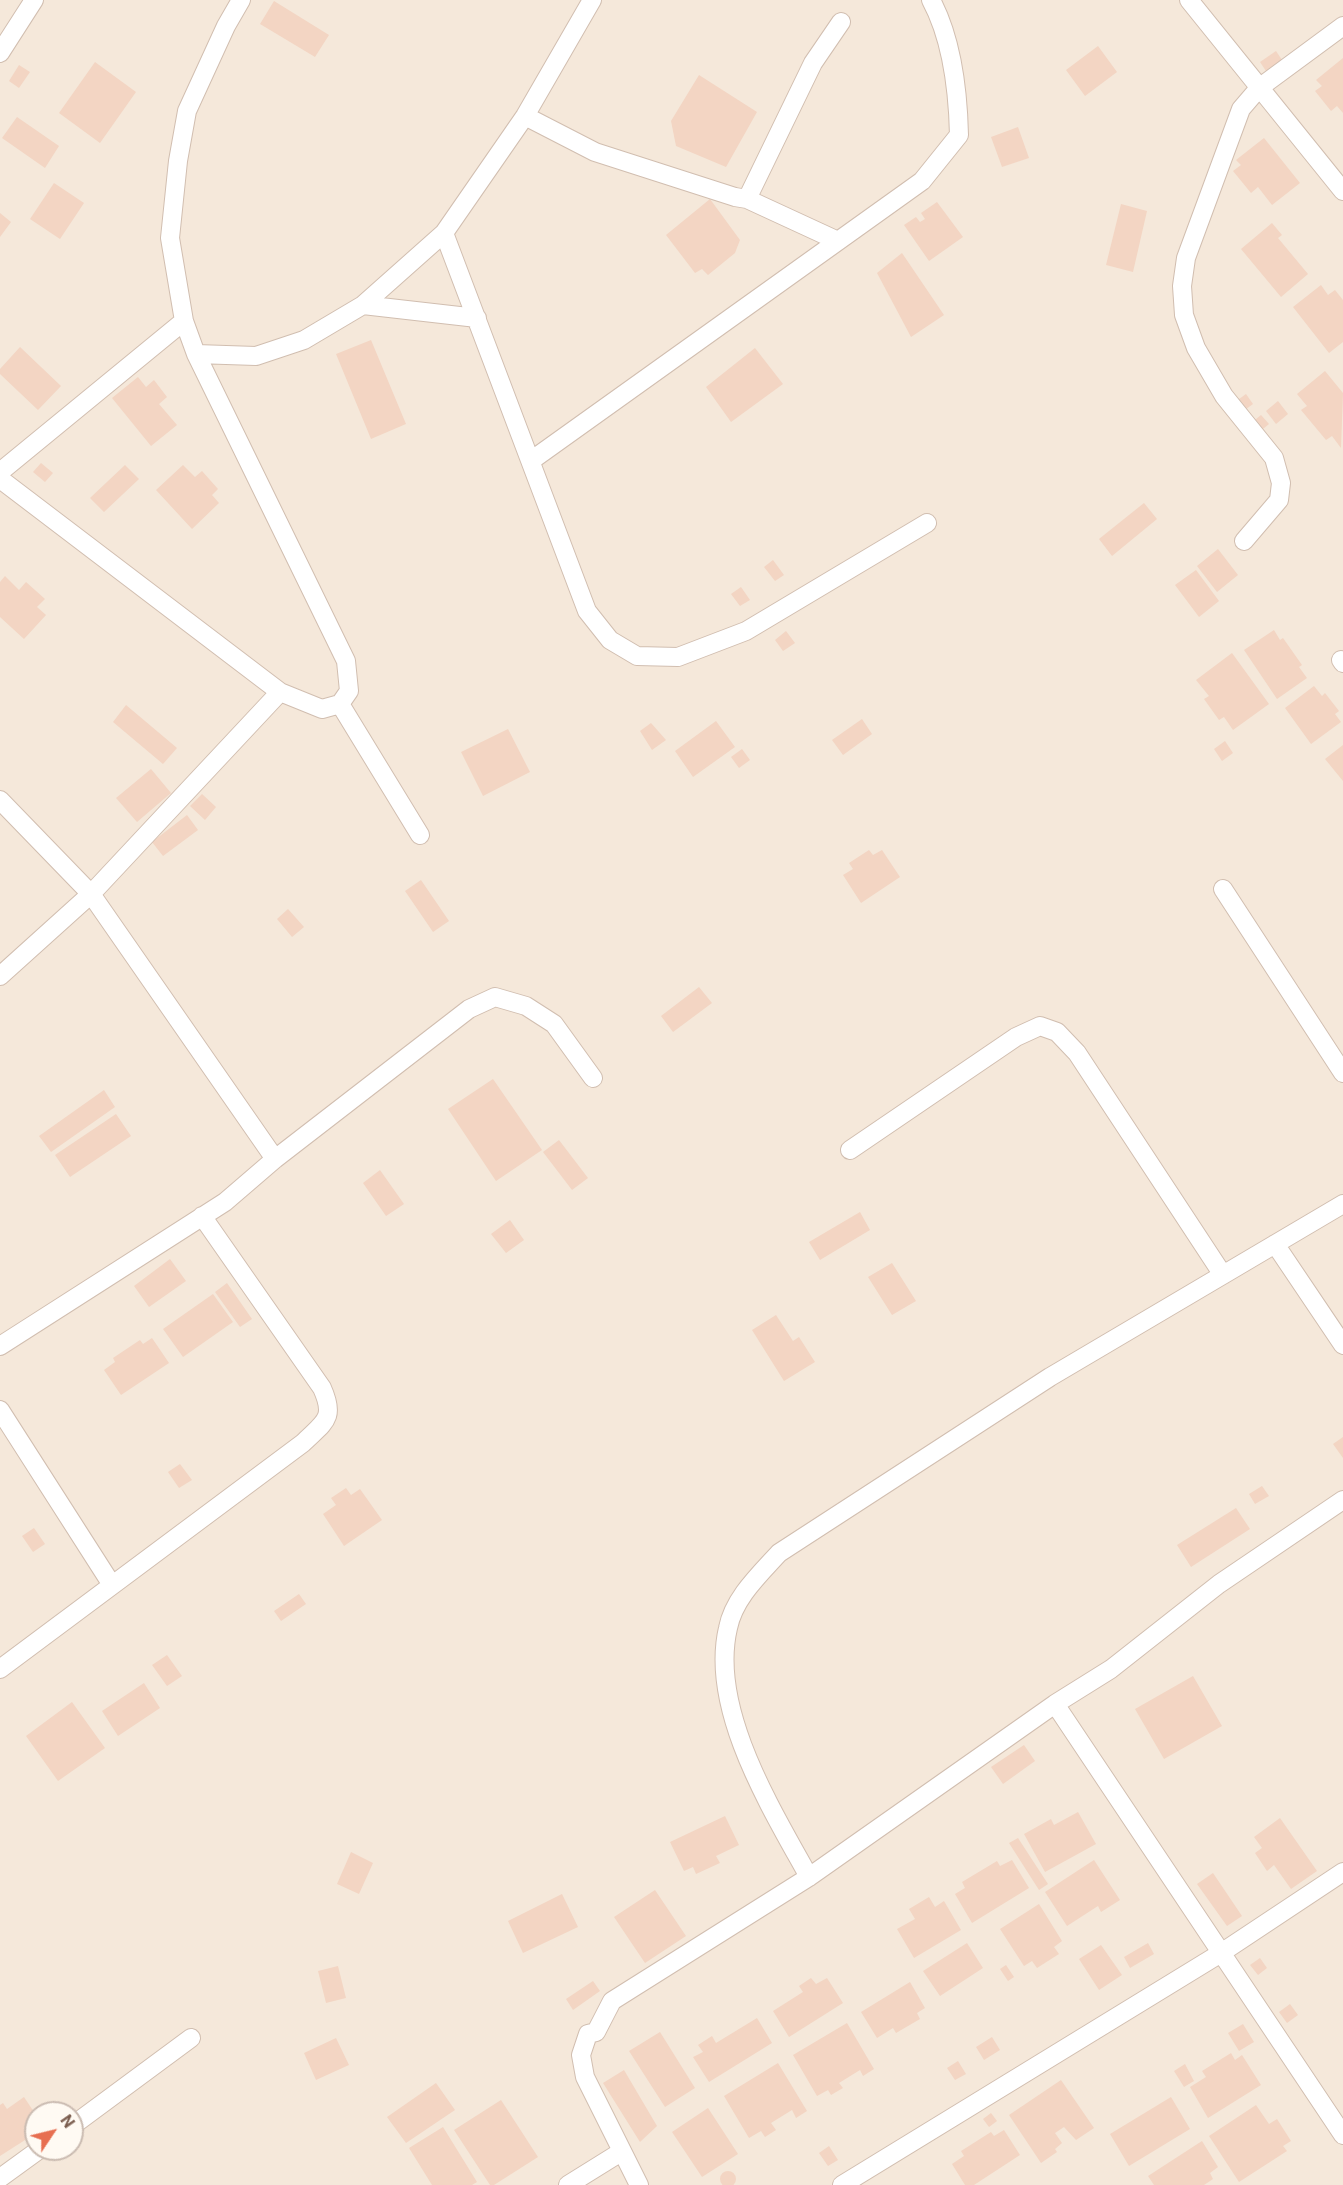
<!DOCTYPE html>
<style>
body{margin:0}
#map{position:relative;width:1343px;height:2185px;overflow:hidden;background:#fdf6ec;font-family:Roboto,sans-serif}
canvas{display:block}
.north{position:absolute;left:24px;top:2101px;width:60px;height:60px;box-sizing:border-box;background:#fffaf3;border:2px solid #cabbb1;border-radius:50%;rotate:55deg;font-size:16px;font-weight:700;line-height:24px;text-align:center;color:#7a5c4d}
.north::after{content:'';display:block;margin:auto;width:21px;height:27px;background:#e76f51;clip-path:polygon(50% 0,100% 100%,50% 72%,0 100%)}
</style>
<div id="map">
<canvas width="1343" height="2185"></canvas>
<div class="north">N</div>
</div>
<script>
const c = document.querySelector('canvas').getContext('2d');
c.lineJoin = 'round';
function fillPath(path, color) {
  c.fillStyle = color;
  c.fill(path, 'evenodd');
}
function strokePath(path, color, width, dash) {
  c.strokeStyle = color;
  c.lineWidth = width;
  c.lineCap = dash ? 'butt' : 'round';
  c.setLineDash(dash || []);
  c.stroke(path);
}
fillPath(new Path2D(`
 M0,0H1343V2185H0ZM36,2113H72V2149H36Z`), '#f5e8da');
fillPath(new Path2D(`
 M274,1L329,35L315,57L260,24Z
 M1098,46L1117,72L1085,96L1066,70Z
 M1276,51L1284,63L1268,74L1260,62Z
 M1343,58V113L1337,106L1331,111L1315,91L1322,86L1316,80Z
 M95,62L136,92L100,143L59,113Z
 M19,65L30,72L19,88L9,81Z
 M699,75L757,112L726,167L676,146L671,121Z
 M17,117L59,146L45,168L2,138Z
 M1018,127L1029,158L1002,167L991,137Z
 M1264,138L1300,183L1272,205L1258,187L1251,193L1233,171L1241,165L1236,160Z
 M54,183L84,203L60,239L30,219Z
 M710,199L740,240L735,253L708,275L702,269L695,273L666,235Z
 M937,202L963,237L929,261L904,225L916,217L920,222L925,219L921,213Z
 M1121,204L1147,211L1133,272L1106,265Z
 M0,213L11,222L0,237Z
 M1272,223L1282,235L1278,238L1308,274L1281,297L1241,249Z
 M902,253L944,315L911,337L877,273Z
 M1321,285L1328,295L1335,290L1343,300V342L1329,353L1293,307Z
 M371,340L406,424L371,439L336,354Z
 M20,347L61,386L38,410L0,374V369Z
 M755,348L783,384L731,422L706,387Z
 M1325,371L1343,393L1341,448L1332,436L1326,440L1301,410L1307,406L1297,394Z
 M138,377L146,387L154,380L167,397L159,404L177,425L151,446L112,398Z
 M1246,394L1253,404L1242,412L1235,402Z
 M1278,401L1288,414L1276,424L1266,411Z
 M1261,415L1269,424L1258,433L1250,424Z
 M41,463L53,473L45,482L33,472Z
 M125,465L139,479L104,512L90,498Z
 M183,465L195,477L202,471L218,489L212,495L219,503L192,529L156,490Z
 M1144,503L1157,519L1112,556L1099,539Z
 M1218,549L1238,575L1217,592L1197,566Z
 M773,560L784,575L775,581L764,567Z
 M1196,570L1219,601L1199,617L1175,585Z
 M5,576L19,590L26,582L45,599L37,607L46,615L24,639L0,617V582Z
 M741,587L750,600L740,606L731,594Z
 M1274,630L1280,640L1283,638L1302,665L1299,667L1307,678L1277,699L1244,650Z
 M786,631L795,643L783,651L775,640Z
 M1232,653L1269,704L1233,730L1224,717L1219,720L1204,699L1209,696L1196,680Z
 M1314,686L1322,696L1325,693L1339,711L1335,714L1341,722L1311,744L1285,708Z
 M126,705L177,748L163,764L113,722Z
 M862,719L872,734L843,755L832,740Z
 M716,721L735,747L693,777L675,751Z
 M651,723L666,740L652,750L640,731Z
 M508,729L530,772L483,796L461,752Z
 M1225,741L1233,753L1222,761L1214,749Z
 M1343,745V781L1325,759Z
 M742,749L750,760L739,768L731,757Z
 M151,769L171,793L137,822L116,798Z
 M202,794L216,807L205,820L190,806Z
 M187,815L198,830L163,856L152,842Z
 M869,850L873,855L882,850L900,877L861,903L843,875L853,869L849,863Z
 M421,880L449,921L433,932L405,891Z
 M288,909L304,927L292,937L277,919Z
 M699,987L712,1003L673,1032L661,1016Z
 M493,1079L542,1150L496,1181L448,1109Z
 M104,1090L115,1107L51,1152L39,1136Z
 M116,1114L131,1136L70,1177L55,1155Z
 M559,1140L588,1178L572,1190L543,1152Z
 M380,1170L404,1204L386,1216L363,1183Z
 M860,1212L870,1230L820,1260L809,1242Z
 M510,1220L524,1240L506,1253L491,1234Z
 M170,1259L186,1281L149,1307L134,1286Z
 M892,1263L916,1301L892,1315L868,1277Z
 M227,1283L252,1319L240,1327L215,1292Z
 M213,1294L233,1322L183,1357L163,1329Z
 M776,1315L793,1341L799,1337L815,1362L784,1381L752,1330Z
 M152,1338L169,1363L121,1395L104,1370L115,1362L113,1358L140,1340L143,1344Z
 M1343,1437V1458L1333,1444Z
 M180,1464L192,1480L179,1488L168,1472Z
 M1262,1486L1269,1496L1255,1504L1249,1494Z
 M346,1488L351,1495L360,1489L382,1520L344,1546L323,1514L336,1505L331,1498Z
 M1236,1508L1250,1529L1191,1567L1177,1545Z
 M34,1528L45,1544L33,1552L22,1536Z
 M299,1594L306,1604L281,1621L274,1611Z
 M167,1655L182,1676L167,1686L152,1665Z
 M1193,1676L1222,1726L1164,1759L1135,1709Z
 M144,1683L160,1708L118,1736L102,1711Z
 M72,1702L105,1748L58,1781L26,1736Z
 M1024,1745L1035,1761L1003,1784L991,1767Z
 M1078,1812L1096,1844L1045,1872L1024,1834L1051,1819L1054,1825Z
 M725,1816L739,1845L716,1856L720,1863L696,1874L693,1867L684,1871L670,1842Z
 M1280,1818L1317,1871L1291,1889L1274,1865L1267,1871L1255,1853L1262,1848L1254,1837Z
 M1018,1838L1048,1884L1039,1890L1009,1843Z
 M351,1852L373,1863L359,1894L337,1884Z
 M1012,1860L1029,1888L972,1923L955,1894L965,1888L962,1882L997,1861L1000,1866Z
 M1094,1860L1120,1900L1101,1912L1098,1906L1067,1926L1045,1892Z
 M1213,1873L1242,1916L1227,1926L1197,1884Z
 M655,1890L686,1936L645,1963L614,1917Z
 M562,1894L578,1927L523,1953L508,1921Z
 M929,1897L935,1907L944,1901L961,1930L914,1958L897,1929L915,1919L909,1909Z
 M1039,1904L1062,1941L1054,1947L1059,1954L1037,1968L1032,1961L1024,1966L1000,1929Z
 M967,1943L983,1968L940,1996L923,1971Z
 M1148,1943L1154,1954L1130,1968L1124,1957Z
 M1101,1945L1122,1975L1099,1990L1079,1959Z
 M1260,1958L1267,1968L1258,1975L1250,1965Z
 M1006,1965L1014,1977L1008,1981L1000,1969Z
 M338,1966L346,1998L326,2003L318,1971Z
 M811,1978L816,1984L827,1978L843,2003L789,2037L773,2011L803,1992L799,1986Z
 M593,1981L600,1991L573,2010L566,1999Z
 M910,1982L925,2008L917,2013L920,2019L896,2033L893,2028L877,2038L861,2012Z
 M1290,2004L1298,2015L1287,2023L1279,2012Z
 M757,2018L772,2043L709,2082L693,2057L703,2052L698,2045L712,2036L716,2043Z
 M847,2023L874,2069L863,2076L860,2070L839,2083L843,2088L831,2095L828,2090L817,2096L793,2055Z
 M1243,2024L1254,2042L1239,2051L1228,2033Z
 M660,2032L695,2088L665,2107L629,2051Z
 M992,2037L1000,2050L984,2060L976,2047Z
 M336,2038L349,2065L316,2080L304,2053Z
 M1231,2053L1235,2060L1242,2055L1261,2085L1208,2118L1190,2087L1206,2077L1202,2071Z
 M958,2061L966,2074L955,2080L947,2068Z
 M778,2063L807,2111L796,2118L792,2110L771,2123L776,2130L765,2137L761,2131L749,2138L724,2096Z
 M1185,2064L1194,2081L1184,2087L1174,2071Z
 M624,2070L657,2126L640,2142L603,2083Z
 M1061,2080L1094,2128L1076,2140L1064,2127L1055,2133L1062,2143L1055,2149L1057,2152L1041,2163L1009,2115Z
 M436,2083L455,2110L406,2143L387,2117Z
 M24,2097L36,2115V2133L0,2156V2105L3,2103L7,2109Z
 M1171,2097L1190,2129L1129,2166L1110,2134Z
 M501,2100L538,2157L494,2185H490L454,2130Z
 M1256,2105L1269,2124L1277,2119L1291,2141L1283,2146L1287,2151L1239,2182L1209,2136Z
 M708,2108L738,2154L702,2177L672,2132Z
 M991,2113L997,2121L989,2127L983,2119Z
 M443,2127L477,2182L472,2185H432L409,2148Z
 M1004,2130L1020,2155L974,2185H965L952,2164L964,2156L961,2151L991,2132L994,2136Z
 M1202,2141L1218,2167L1210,2173L1213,2179L1204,2185H1154L1148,2176Z
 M829,2146L838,2160L828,2166L819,2153Z
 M720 2179a8 8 0 1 1 16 0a8 8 0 1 1-16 0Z`), '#f3d5c3');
const street = new Path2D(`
 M1189,0L1343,191
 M0,53L34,0
 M525,116L595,152L735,197L747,199L813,63L841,22
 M747,199L838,241
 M444,233L587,611L610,640L637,656L678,657L746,631L927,523
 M363,305L477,318
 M196,354L256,356L304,340L363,305L444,233L525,116L592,0
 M532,460L922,181L959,135C958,91 952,39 931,0
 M0,472L184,321
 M0,479L280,692L322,709L340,704L349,691L346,661L196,354L184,321L170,238L178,161L187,111L226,26L241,0
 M1244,541L1279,500L1281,483L1274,458L1224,396L1196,348L1184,315L1182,286L1186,258L1241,109L1259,88L1343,26
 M1341,660L1343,663
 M340,704L420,835
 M0,800L91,894L275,1159
 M1223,889L1343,1073
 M0,976L91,894L280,692
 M850,1150L1016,1037L1040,1026L1057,1032L1077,1053L1223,1275
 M1275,1244L1343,1345
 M0,1346L225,1202L275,1159L469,1009L495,997L526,1006L554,1024L593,1078
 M0,1410L112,1585
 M0,1669L303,1443C324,1422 336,1419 322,1388L202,1216
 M1055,1704L1343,2135
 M809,1877C771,1808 709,1709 728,1628C734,1598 759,1575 779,1553L1050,1377L1343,1204
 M72,2126L191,2038
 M0,2178L40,2149
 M568,2185L621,2152
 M639,2185L585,2077L581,2055L588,2034L596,2032L612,2001L809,1877L1055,1704L1111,1669L1219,1584L1343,1500
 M842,2185L1221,1953L1343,1872`);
strokePath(street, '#d1beb0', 20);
strokePath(street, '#fff', 18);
</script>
